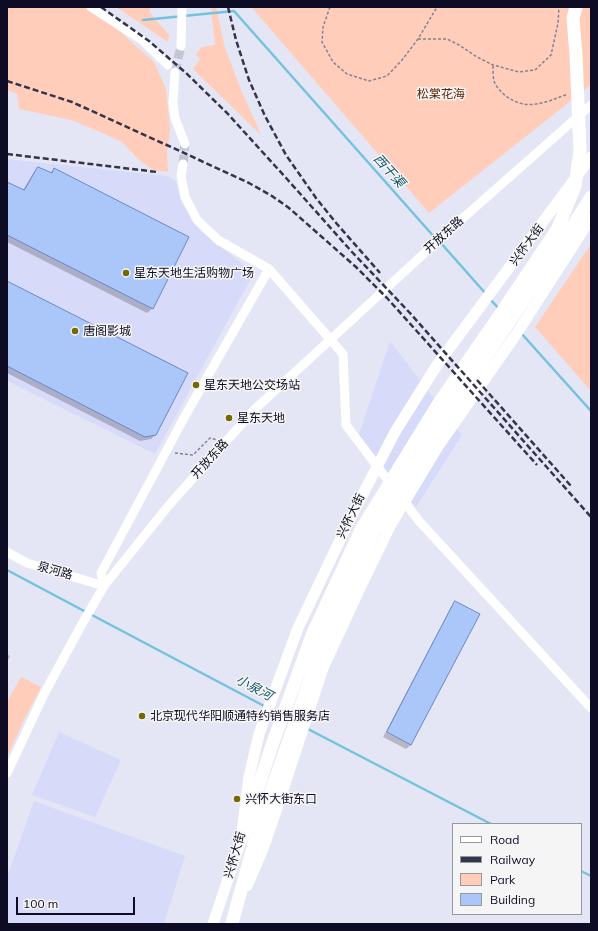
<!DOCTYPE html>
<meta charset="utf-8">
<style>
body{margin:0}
#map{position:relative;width:598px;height:931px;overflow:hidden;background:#e5e6f5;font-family:Mulish,sans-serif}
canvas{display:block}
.frame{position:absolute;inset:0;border:8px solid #0d0c24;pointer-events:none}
.legend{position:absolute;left:452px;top:823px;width:130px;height:92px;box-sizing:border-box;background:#f5f5f5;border:1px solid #9898a1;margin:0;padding:5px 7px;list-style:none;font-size:12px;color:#0d0c24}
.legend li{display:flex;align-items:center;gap:8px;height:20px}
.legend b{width:20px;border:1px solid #9898a1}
.scale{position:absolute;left:16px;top:897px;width:119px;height:18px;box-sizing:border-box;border:2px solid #0d0c24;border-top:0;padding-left:5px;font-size:12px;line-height:14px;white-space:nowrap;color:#0d0c24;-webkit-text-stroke:3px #f5f5f5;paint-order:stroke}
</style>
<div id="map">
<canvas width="598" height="931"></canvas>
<div class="frame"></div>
<ul class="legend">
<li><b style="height:5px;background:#fff"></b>Road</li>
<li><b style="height:5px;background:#34344a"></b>Railway</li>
<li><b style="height:11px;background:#ffcdba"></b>Park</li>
<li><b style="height:11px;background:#abc7fa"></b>Building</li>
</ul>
<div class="scale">100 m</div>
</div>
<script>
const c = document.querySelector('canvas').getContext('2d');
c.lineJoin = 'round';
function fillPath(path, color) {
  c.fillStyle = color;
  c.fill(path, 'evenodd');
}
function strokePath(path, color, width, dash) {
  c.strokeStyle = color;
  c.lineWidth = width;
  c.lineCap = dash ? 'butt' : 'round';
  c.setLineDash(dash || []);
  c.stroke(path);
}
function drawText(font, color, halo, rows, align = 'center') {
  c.font = font + ' Mulish,"Noto Sans SC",sans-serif';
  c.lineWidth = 3;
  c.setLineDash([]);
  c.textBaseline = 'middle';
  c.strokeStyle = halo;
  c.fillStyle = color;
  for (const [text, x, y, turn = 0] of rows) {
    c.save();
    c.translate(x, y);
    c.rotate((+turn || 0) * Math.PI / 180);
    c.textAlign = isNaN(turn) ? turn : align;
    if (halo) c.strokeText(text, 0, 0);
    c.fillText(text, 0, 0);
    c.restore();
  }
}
fillPath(new Path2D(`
 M7,159L166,176L175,180L182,203L201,231L254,273L155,454L7,381Z
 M390,341L462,435L416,507L357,440Z
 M59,732L121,760L95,817L32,795Z
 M34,801L185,856L164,924H7V877Z`), '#d8dafa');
fillPath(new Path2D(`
 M7,7H84L118,30L154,62L166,89L170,131L167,153L168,172L153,170L138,159L122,142L98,131L71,120L19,109L17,94L7,90Z
 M116,7H150V13L169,35L168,42Z
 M211,7H216L225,48L242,92L261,135L193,69L200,59L196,54L202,47L215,45Z
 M254,7H591V85L429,213L253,9Z
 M591,244V391L535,327Z
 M21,677L41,687L23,722L7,757V702Z`), '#ffcdba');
fillPath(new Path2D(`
 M38,168L50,173L54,169L188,237L152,309L147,313L7,242V183L23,190L34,172Z
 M7,282L156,434L151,439L140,441L7,373Z
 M456,602L479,615L411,745L406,749L383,737L451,607Z
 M7,654L10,656L7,662Z`), '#0003');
strokePath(new Path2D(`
 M143,20L234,11L436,239
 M440,242L486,294
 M490,299L499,309
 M521,333L591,411
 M7,570L86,612
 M90,614L266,707
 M306,728L491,824
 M581,871L591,876`), '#73c2de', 2.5);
const building = new Path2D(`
 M38,167L52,173L54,168L189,237L153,309L7,235V182L24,190Z
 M7,281L188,373L156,435L145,437L7,366Z
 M455,601L480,614L411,745L387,732Z`);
fillPath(building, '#abc7fa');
strokePath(building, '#6989c5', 1);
strokePath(new Path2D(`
 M175,72L181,46
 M183,164L185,144`), '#c5c5d6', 9, [9, 4.5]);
strokePath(new Path2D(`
 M330,7L323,27L322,42L333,62L347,74L369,81L387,76L402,60L418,39L437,7
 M418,39H447L459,45L477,57L493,65L519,72L535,70L551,55L558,23L559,7
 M493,66C493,70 493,77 494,81C496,87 501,92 506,96C527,112 546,102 568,94
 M175,453L193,455L210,438L218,440`), '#838396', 1.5, [3, 2]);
strokePath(new Path2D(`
 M91,7L142,40L168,65
 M181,46L182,7
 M175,72L173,103L175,118L185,144
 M183,164L181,176L185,197L197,220L218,240L269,269L343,354L346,425L393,487
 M401,497L419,521L591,708
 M7,552L27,563L104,586
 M104,586L101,573L185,416L269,269
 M7,773L44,694L82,624L104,586L169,505L256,408L454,226L591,105`), '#fff', 9);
strokePath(new Path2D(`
 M247,886L263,849L276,811L323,668L361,586L390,526L439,445L517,333L591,218
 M213,924L241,840L249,777L259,734L298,628L350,519L395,432L437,365L591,157`), '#fff', 11);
strokePath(new Path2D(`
 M241,840L272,745L313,633L361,530L439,403L502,312L558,228L575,186L580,150L576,55L573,18L576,7
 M232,923L258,829L326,634L374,531L443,420L568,234L591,197`), '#fff', 13);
strokePath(new Path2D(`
 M101,7L149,41L186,73L227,113L287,179L352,252L409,312L591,517
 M228,7L236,40L249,80L265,116L286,155L316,198L337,224L380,273
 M7,81L72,102L182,152L249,183L272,196L289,208L356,267L387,298L537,465
 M7,154L157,172
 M477,380L571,486`), '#34344a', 2.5, [6, 3]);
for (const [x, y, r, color] of [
 [126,273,4,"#746900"],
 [75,331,4,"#746900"],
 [196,385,4,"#746900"],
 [229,418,4,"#746900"],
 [142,716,4,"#746900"],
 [237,799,4,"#746900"]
]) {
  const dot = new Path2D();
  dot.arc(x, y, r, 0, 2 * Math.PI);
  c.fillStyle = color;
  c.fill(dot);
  strokePath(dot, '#f5f5f5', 1.5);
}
drawText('12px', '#602508', '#f5f5f5', [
 ["松棠花海",441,94]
]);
drawText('12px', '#0d0c24', '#f5f5f5', [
 ["开放东路",444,235,-42],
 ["兴怀大街",527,245,-54],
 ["开放东路",210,459,-48],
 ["兴怀大街",351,516,-64],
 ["泉河路",55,571,16],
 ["兴怀大街",235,855,-74]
]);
drawText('12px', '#0d0c24', '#f5f5f5', [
 ["星东天地生活购物广场",134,273],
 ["唐阁影城",83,331],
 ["星东天地公交场站",204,385],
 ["星东天地",237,418],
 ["北京现代华阳顺通特约销售服务店",150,716],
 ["兴怀大街东口",245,799]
], 'left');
drawText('italic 13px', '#16586b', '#f5f5f5', [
 ["西干渠",389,171,48],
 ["小泉河",254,688,28]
]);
</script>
